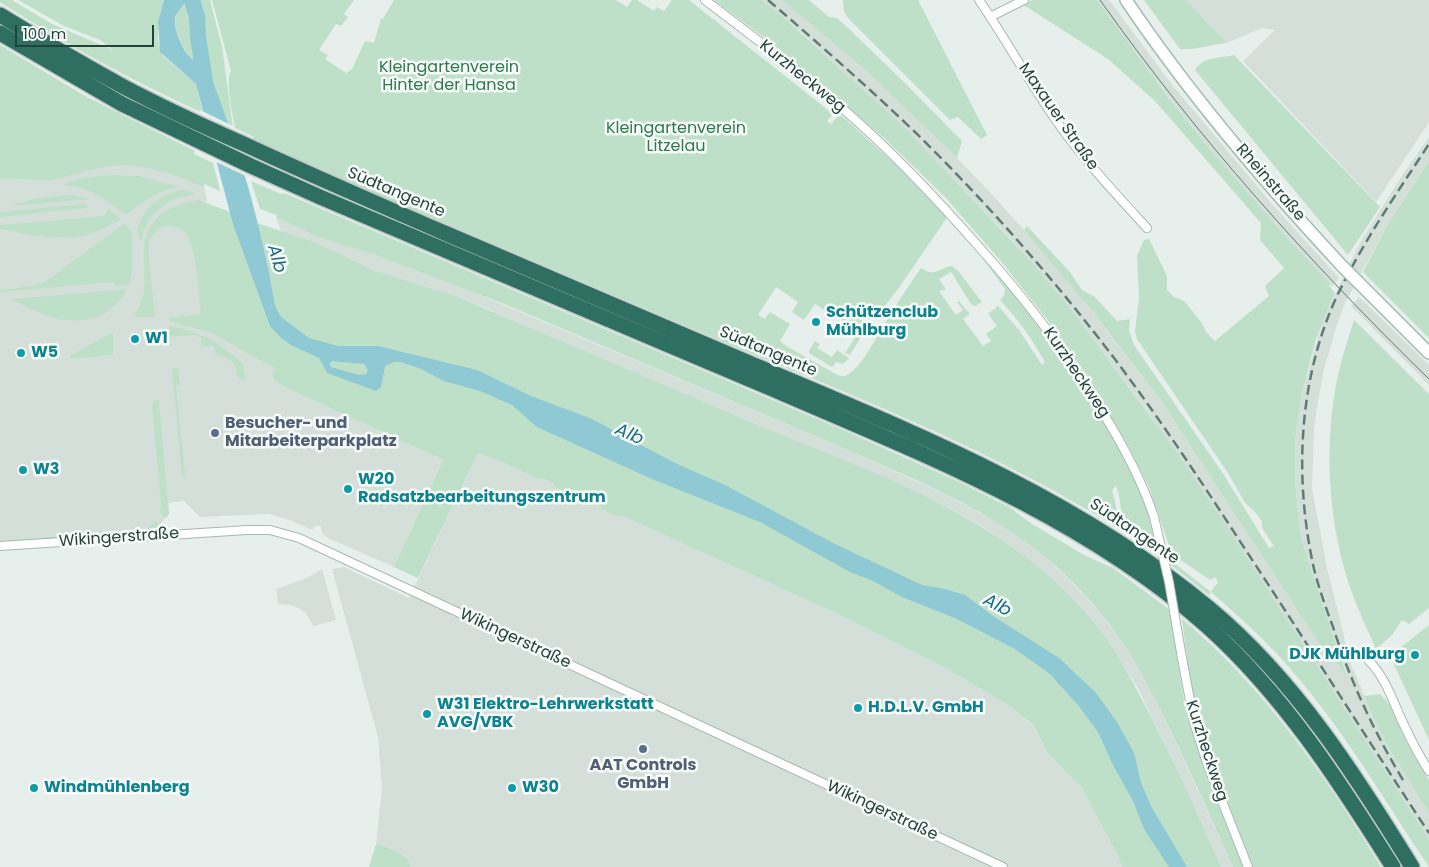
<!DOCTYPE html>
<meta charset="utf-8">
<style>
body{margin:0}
#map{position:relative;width:1429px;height:867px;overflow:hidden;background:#e6efeb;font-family:Poppins,sans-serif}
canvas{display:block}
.scale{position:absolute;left:15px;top:25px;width:139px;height:22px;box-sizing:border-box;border:2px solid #24423a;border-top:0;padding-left:6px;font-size:15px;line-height:18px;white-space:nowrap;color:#24423a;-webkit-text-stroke:4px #f7fbf9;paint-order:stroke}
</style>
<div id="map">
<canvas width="1429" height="867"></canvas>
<div class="scale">100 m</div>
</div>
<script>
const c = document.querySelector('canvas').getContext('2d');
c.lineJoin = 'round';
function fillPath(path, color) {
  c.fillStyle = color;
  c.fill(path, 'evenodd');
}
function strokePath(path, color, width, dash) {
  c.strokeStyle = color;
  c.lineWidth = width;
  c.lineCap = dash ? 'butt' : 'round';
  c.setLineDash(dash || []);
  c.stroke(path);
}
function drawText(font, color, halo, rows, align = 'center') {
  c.font = font + ' Poppins,sans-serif';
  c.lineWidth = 5;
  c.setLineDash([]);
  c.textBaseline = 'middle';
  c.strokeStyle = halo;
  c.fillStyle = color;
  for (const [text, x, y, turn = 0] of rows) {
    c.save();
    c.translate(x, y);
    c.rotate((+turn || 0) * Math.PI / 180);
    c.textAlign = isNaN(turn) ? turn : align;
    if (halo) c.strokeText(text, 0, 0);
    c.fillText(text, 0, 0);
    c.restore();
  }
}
fillPath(new Path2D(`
 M762,0H782L869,73L924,125L988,190L1060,270L1162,402L1321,645L1335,660L1346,677L1347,676L1303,545L1299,525L1295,479V440L1301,397L1323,320L1351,261L1361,241L1403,174L1429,137V161L1387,226L1345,303L1336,328L1324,369L1318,401L1314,429L1312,489L1327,568L1351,665L1385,742L1429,813V839L1212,505L1145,408L1071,309L1010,238L905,129L795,27Z
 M1097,0H1109L1173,86L1273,205L1339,278L1332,287L1289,240L1209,148L1155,80Z
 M1186,0H1429V122L1376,202L1243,61L1275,30L1262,28L1227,43Z
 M127,163L152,166L204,184L207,202L200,201L239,347L274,368L282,386L443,460L394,567L328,538L323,534L320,525L313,527V529H310L290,520L268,514L200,517L184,501L168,503L169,514L158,527L0,541V173Z
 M276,217L289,221L321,238L378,256L463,288L841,447L944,494L988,517L1011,531L1042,554L1071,581L1101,614L1122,641L1138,666L1166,721L1233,867H1221L1138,688L1099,629L1077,603L1054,581L1019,552L983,527L949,508L872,473L519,323L486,308L456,296L376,271L317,243L281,231Z
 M1359,297L1429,365V385L1351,306Z
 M478,453L504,463L541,480L542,478L588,503L589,500L601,506L600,509L618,517L620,514L831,611L947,669L1008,705L1033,726L1047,752L1082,788L1118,856L1122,867H411L410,863L402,854L376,844L382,788L378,737L332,569L344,567L409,598Z
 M322,569L336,620L313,626L306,613L298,608L290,605L278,604L276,589L307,578Z`), '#d4dfda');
fillPath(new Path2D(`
 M0,0H12L52,24L113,50L100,40L64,26L18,0H164L158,22V41L163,56L196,84L203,113C132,81 65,44 0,2Z
 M187,0H210L222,47L233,128L230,127L189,55L177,39L175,16Z
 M212,0H354L344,14L348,17L341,26L336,24L319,50L328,55L325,59L346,73L352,69L365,41L374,43L381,18L383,19L394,0H616L627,7L632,0H637L654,11L657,7L664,11L672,0H689L833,114L827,121L831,124L837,117L842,116L896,165L946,216V219L898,289L881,311L875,312L868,307L864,310L861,315L838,314L836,317L815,304L804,320L792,312L798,302L776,287L758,315L765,319L770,312L790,324L780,341L788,347L834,373C838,375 841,377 845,376C861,371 883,325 893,310C902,296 911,282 921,268C935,278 938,268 952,266L959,272L982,302L975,306L971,304L951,272L939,279L946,289L939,291L956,315L963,310L957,302L959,301L970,314L963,319L983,346L991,341L986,334L997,326L988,314L998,306L1019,330L1042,365L1045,362C1032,339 1018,319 1000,300L1004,296L1005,289L970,241C1039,321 1114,416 1150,517L1149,519L1155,542C1142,536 1126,529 1122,514C1120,505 1120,495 1116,486L1112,490L1121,527L1145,544L1166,552L1174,563L1211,592L1218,582L1215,577L1210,580L1172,554L1149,487L1129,447L1083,370L1046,318L1000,260L945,197L883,137L769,41L714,0H762L782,16L905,128L1026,256L1071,309L1173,447L1227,527L1429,839V867C1389,808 1353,745 1308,690C1280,654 1246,622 1211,592L1209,595C1167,561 1124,530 1077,504C968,441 850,394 733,346C573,278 412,210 253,140L254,137L235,128C233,116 225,81 231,71Z
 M782,0H809L829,17L837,18L850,30L902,80L962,141L957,158L869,73Z
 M843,0H918L987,135L981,139L958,117L950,120L848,18L844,11Z
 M1033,0H1097L1167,96L1209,148L1289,240L1330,284L1329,286L1335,293L1330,304L1316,339L1301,397L1295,440V479L1299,525L1303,545L1347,677H1346L1335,660L1321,646L1162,402L1093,312L1024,230L1027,226L1070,272L1082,290L1095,297L1117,321L1130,319L1129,330L1134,345L1222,472L1269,548L1274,546L1262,528V521L1254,511L1245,503L1228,473L1137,339L1135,331L1139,297L1137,256L1144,240L1149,239L1167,276V290L1174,297L1184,301L1202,323L1206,332L1215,341L1269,296L1265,286L1284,268L1260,240L1261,223L1155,101L1108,59L1022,4Z
 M1144,0H1186L1227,43C1212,44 1192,51 1180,49Z
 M0,45L85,96L195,151L194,154L213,163L220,191L204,184L203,187C170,172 135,160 99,168C82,171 67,178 50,180C33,181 17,178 0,179Z
 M1234,55L1380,207L1348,255L1195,70C1203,57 1220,58 1234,55Z
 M1429,161V338L1363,272L1387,226Z
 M111,175L140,176L179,187C158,189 142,204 125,215C107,199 87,186 62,185L82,178Z
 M251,181L281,194L284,193L848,432L959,482L1009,507L1032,524L1084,555L1113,568L1170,610C1176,643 1179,676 1186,709C1199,763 1223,815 1244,867H1233C1209,814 1186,761 1160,709C1152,694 1145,679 1137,665C1109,618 1070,574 1026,542C970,501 904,475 841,447L504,304L378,256L321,238L276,217L277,215L260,209Z
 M182,190H187L196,194C190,196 183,196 177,198C159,205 143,222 141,242L137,232C142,209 159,195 182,190Z
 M68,195L85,197L90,199L11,206L33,199Z
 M199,200L230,212L236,231H259L257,223L317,243L376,271L456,296L519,323C598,356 677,390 756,424C878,475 1016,520 1100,630C1121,658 1136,688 1152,719C1176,767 1199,817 1221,867H1122L1118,856L1082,788L1047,752L1033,725L1008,705L947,669L831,611L621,515L618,517L600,509L601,506L589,500L588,503L554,486V484L542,478L541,480L504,463L478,453L418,578L394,567L443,460L282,386L273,378L274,368L212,333L169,321V318L201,314C199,294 197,252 187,235C184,229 174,225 167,226C159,227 153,233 150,240C146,253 154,301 155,317H136L135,314C152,287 141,274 144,246C147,217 173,203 199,200Z
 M85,204L88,208L0,217V212Z
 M109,209L121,219C112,224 103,230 93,233C62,243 31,235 0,229V225L104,216L106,215V212Z
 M125,223L132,233V271L129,285L115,286L114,282L0,292V290L31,286L45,282Z
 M127,289C114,317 82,326 54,318C40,314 25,306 11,299Z
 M840,319H860L868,325L850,355L845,353L855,338L848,334L852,327Z
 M1354,320L1429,394V608L1409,624L1402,620L1392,635L1376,649C1368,631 1359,612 1352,593C1328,526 1323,445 1338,375C1342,357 1348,339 1354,320Z
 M169,326C198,331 222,343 243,364L245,380L238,377C236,362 230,357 215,354L214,346L202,347L201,338L194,335L170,337Z
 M111,333H113V355L70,359L71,355Z
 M815,341L820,344L817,348L832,357L837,350L849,358L843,364L836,362L832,367L809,353V351Z
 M174,368H178L180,385L176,386L185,476L182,477L172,371Z
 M155,400L159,401L168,503L169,514L166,518L160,513L161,505L152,405Z
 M156,521L160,524L158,530L0,543V541L148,528Z
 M1182,619C1264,687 1326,777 1381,867H1253L1211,764L1198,722L1191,687Z
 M1429,625V740L1390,656Z
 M1380,694L1390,705L1402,732L1429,780V813L1385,742L1364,696Z
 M376,844C390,849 407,852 411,867H369Z`), '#bfe0c8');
fillPath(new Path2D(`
 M164,0H187L175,16C174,32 181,49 193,60C203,69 207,68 213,82C241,154 262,229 275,306L281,317L309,338L338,346H378L477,370L531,396L592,419L675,463L727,486L833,543L922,585L945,589L965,595L993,616L1059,658L1096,693L1117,722L1134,753L1141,783L1152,808L1187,867H1169L1144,829L1133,801L1113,765L1098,732L1078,705L1050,674L1015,649L957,619L902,597L871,580L850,572L760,522L652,479L537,427L512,405L480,391L444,381L419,368L400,362H394L385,366L381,387L376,391L327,373L319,358L291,345L281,338L270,326L233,224L196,84L160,52L158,22ZM332,361L364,364L368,370L366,374L359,375L331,367L329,364Z`), '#8ec9d4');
fillPath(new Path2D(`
 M200,110L233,126L248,177L214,161Z`), '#e6efeb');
strokePath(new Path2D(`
 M192,0L197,17L198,37L205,82`), '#8ec9d4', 16);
const street = new Path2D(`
 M705,0C751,35 798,70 842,108C892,151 937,199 980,248C1019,292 1055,337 1086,386C1113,428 1138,469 1154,517
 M979,0C1005,38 1027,78 1053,116C1081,157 1114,192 1147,228
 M990,17L1024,0
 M0,546L247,530H270L299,538L1003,867
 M1182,658L1194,722L1207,763L1248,867
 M1369,661C1387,679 1394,705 1405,727C1412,742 1420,757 1429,771`);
const secondary = new Path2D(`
 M1126,0C1189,94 1265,183 1342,266
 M1358,282L1429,353`);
const highway = new Path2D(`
 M0,15C41,40 82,64 124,87C164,108 205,127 246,145C313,176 380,205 447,234C545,276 644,318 742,360C905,429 1072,494 1210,609C1294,679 1355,774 1412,867
 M0,33L122,104L251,166L320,197C471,261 623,326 775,390C925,455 1082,516 1207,626C1283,694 1339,781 1393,867`);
strokePath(street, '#a8b8b2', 10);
strokePath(secondary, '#a4bbb3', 14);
strokePath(highway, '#c2cac8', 18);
strokePath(street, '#fff', 8);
strokePath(secondary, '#fff', 11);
strokePath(highway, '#2f6f62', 15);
strokePath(new Path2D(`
 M1100,0C1197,137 1309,262 1429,379`), '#5f7d75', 1);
strokePath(new Path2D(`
 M768,0C818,43 868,87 916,133C982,198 1044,268 1101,341C1153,408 1199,478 1245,549C1307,643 1367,739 1429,833
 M1403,780C1374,732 1350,680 1333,627C1326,608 1319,589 1314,569C1294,479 1298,380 1337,296C1363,242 1397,193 1429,144`), '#5f7d75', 2.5, [10, 5]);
const streetBridge = new Path2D(`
 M1154,517L1169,582L1182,658`);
const secondaryBridge = new Path2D(`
 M1342,266L1358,282`);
strokePath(streetBridge, '#a8b8b2', 10, []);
strokePath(secondaryBridge, '#a4bbb3', 14, []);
strokePath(streetBridge, '#fff', 8);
strokePath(secondaryBridge, '#fff', 11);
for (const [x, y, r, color] of [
 [816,322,5,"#0f9aa8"],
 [135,339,5,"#0f9aa8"],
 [21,353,5,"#0f9aa8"],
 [215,433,5,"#5c6f8a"],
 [23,470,5,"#0f9aa8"],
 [348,489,5,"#0f9aa8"],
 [1415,655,5,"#0f9aa8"],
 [858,708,5,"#0f9aa8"],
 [427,714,5,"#0f9aa8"],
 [643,749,5,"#5c6f8a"],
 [34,788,5,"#0f9aa8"],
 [512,788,5,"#0f9aa8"]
]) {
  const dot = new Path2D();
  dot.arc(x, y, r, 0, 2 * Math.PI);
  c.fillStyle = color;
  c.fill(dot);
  strokePath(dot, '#f7fbf9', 2);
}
drawText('16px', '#2d7a4b', '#f7fbf9', [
 ["Kleingartenverein",449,68],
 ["Hinter der Hansa",449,86],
 ["Kleingartenverein",676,129],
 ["Litzelau",676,147]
]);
drawText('16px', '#24423a', '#f7fbf9', [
 ["Kurzheckweg",802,77,39],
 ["Maxauer Straße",1058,117,55],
 ["Rheinstraße",1270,183,49],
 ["Südtangente",396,193,23],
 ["Südtangente",768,352,23],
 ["Kurzheckweg",1076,373,56],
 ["Südtangente",1134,532,34],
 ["Wikingerstraße",119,538,-4],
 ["Wikingerstraße",515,639,25],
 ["Kurzheckweg",1206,751,72],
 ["Wikingerstraße",882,811,25]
]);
drawText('bold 16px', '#0d838f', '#f7fbf9', [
 ["Schützenclub",826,313],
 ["Mühlburg",826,331],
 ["W1",145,339],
 ["W5",31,353],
 ["W3",33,470],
 ["W20",358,480],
 ["Radsatzbearbeitungszentrum",358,498],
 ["DJK Mühlburg",1405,655,"right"],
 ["W31 Elektro-Lehrwerkstatt",437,705],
 ["AVG/VBK",437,723],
 ["H.D.L.V. GmbH",868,708],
 ["Windmühlenberg",44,788],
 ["W30",522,788]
], 'left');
drawText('bold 16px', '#4e5e75', '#f7fbf9', [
 ["Besucher- und",225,424],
 ["Mitarbeiterparkplatz",225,442],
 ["AAT Controls",643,766,"center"],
 ["GmbH",643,784,"center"]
], 'left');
drawText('italic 18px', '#1c6f80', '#f7fbf9', [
 ["Alb",276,259,74],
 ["Alb",629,435,24],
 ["Alb",997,606,28]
]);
</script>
